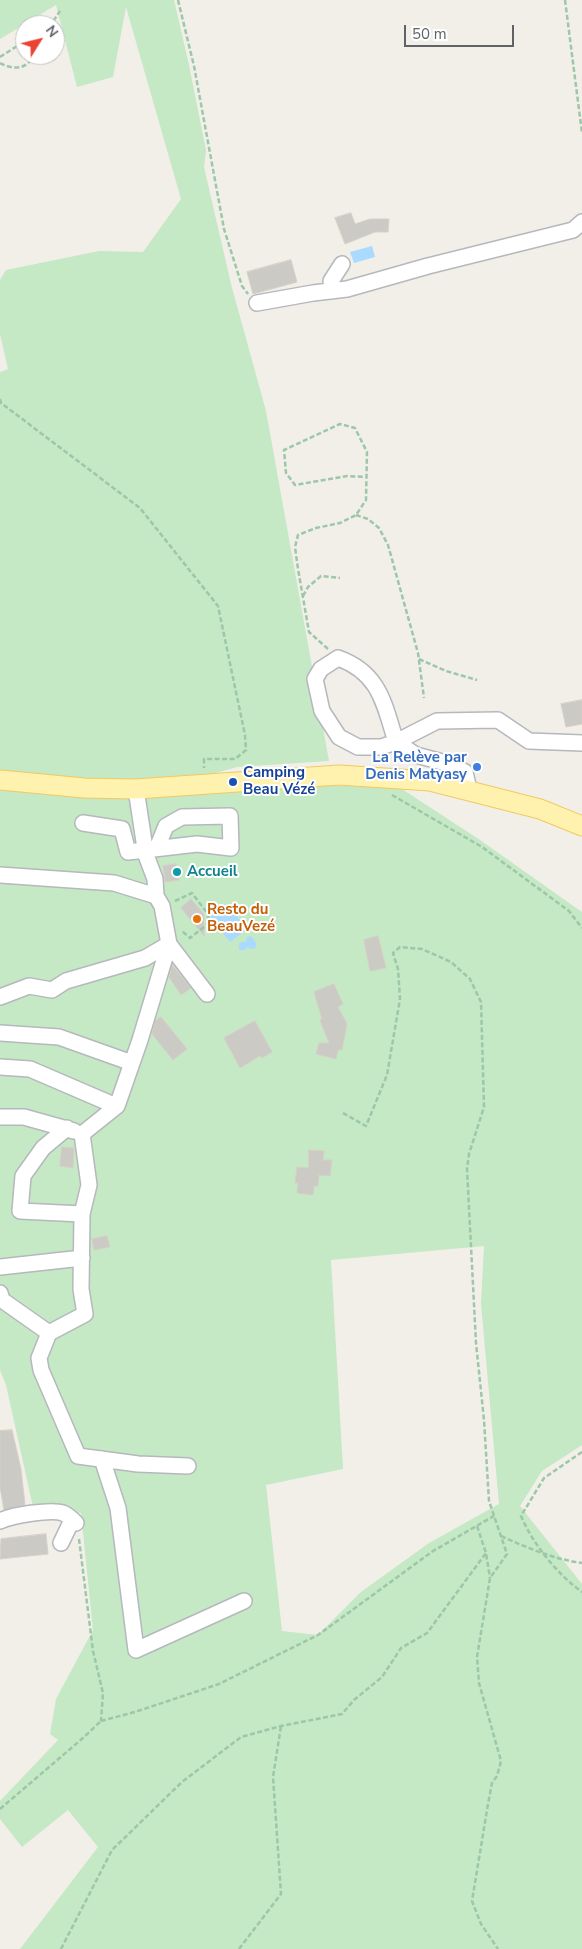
<!DOCTYPE html>
<meta charset="utf-8">
<style>
body{margin:0}
#map{position:relative;width:582px;height:1949px;overflow:hidden;background:#f1efe8;font-family:"Nunito Sans",sans-serif}
canvas{display:block}
.north{position:absolute;left:15px;top:15px;width:50px;height:50px;box-sizing:border-box;background:#fff;border:1px solid #bfc1c3;border-radius:50%;rotate:54deg;font-size:14px;font-weight:700;line-height:20px;text-align:center;color:#5f6368}
.north::after{content:'';display:block;margin:auto;width:18px;height:22px;background:#ea4335;clip-path:polygon(50% 0,100% 100%,50% 72%,0 100%)}
.scale{position:absolute;left:404px;top:25px;width:110px;height:22px;box-sizing:border-box;border:2px solid #5f6368;border-top:0;padding-left:6px;font-size:15px;line-height:18px;white-space:nowrap;color:#5f6368;-webkit-text-stroke:4px #fff;paint-order:stroke}
</style>
<div id="map">
<canvas width="582" height="1949"></canvas>
<div class="north">N</div>
<div class="scale">50 m</div>
</div>
<script>
const c = document.querySelector('canvas').getContext('2d');
c.lineJoin = 'round';
function fillPath(path, color) {
  c.fillStyle = color;
  c.fill(path, 'evenodd');
}
function strokePath(path, color, width, dash) {
  c.strokeStyle = color;
  c.lineWidth = width;
  c.lineCap = dash ? 'butt' : 'round';
  c.setLineDash(dash || []);
  c.stroke(path);
}
function drawText(font, color, halo, rows, align = 'center') {
  c.font = font + ' "Nunito Sans",sans-serif';
  c.lineWidth = 4;
  c.setLineDash([]);
  c.textBaseline = 'middle';
  c.strokeStyle = halo;
  c.fillStyle = color;
  for (const [text, x, y, turn = 0] of rows) {
    c.save();
    c.translate(x, y);
    c.rotate((+turn || 0) * Math.PI / 180);
    c.textAlign = isNaN(turn) ? turn : align;
    if (halo) c.strokeText(text, 0, 0);
    c.fillText(text, 0, 0);
    c.restore();
  }
}
fillPath(new Path2D(`
 M0,0H174L189,65L206,150L204,167L231,284L266,411L329,761L237,767L195,779L81,783L0,773V372L8,369L0,334V280L6,270L99,251L143,252L181,199L126,7L113,77L77,87L56,5L0,39Z
 M316,784L402,789L480,840L582,912V1445L542,1471L520,1506L582,1584V1949H20L98,1847L68,1810L22,1847L0,1819V1801L58,1740L50,1734L56,1699L93,1630L81,1513L33,1507L6,1385L0,1370V788L199,794L258,790ZM484,1246L481,1304L499,1504L429,1543L361,1592L318,1635L282,1631L266,1485L343,1469L331,1260Z`), '#c5e8c5');
fillPath(new Path2D(`
 M372,246L375,257L354,263L350,252Z
 M227,904L247,929L230,942L210,917Z
 M249,936L252,937L256,943V948L252,949L247,947L245,950H239V943L247,941L246,939Z`), '#aadaff');
const building = new Path2D(`
 M351,213L355,224L370,219H389L388,232H375L345,244L335,218Z
 M291,260L297,282L253,294L247,272Z
 M582,700V724L566,727L561,704Z
 M176,864L179,880L165,882L163,866Z
 M191,899L204,914V936L181,908Z
 M378,936L386,968L370,971L364,940Z
 M172,965L191,988L181,995L169,977Z
 M334,984L343,1004L338,1007L347,1024L342,1050H338L336,1059L316,1054L319,1043H329L320,1020L322,1019L314,992Z
 M161,1017L187,1049L173,1060L152,1034L155,1021Z
 M255,1021L272,1052L262,1058L260,1056L240,1068L224,1038Z
 M62,1147L74,1148L73,1168L60,1166Z
 M309,1150L324,1151L323,1160H332L330,1176L319,1175L318,1186H314L313,1195L297,1193L298,1183H295L297,1167L308,1168Z
 M107,1236L110,1247L94,1250L92,1239Z
 M12,1430L21,1469L25,1505L4,1510L0,1487V1431Z
 M46,1534L48,1554L0,1559L1,1539Z`);
fillPath(building, '#cccac5');
strokePath(building, '#d6d1c6', 1);
const minor = new Path2D(`
 M332,291L331,281L342,264
 M257,303L313,293L347,289L428,266L573,230L582,222
 M338,658C380,673 384,704 396,742L381,747H358L339,737L322,711L315,679L321,669Z
 M136,789L146,855L155,879L156,896
 M469,790L465,772L446,763L416,755L396,742L437,721L498,720L529,741L582,743
 M83,823L122,829L128,852L197,844L231,848L230,816L182,817L166,826L157,848
 M0,875L114,883L156,896L162,906L169,944L207,994
 M0,997L29,986L52,990L66,981L145,958L169,944
 M0,1033L59,1037L132,1063
 M0,1067L30,1069L116,1106
 M0,1117H24L74,1131
 M67,1128L43,1148L23,1176L20,1211L82,1214
 M82,1134L89,1185L82,1214L81,1289L85,1314L49,1333L39,1358L41,1370L78,1456L138,1464L188,1466
 M82,1134L117,1106L140,1040L169,944
 M0,1267L82,1258
 M0,1293L2,1300L49,1333
 M102,1459L118,1508L136,1650L244,1601
 M0,1521C12,1515 51,1509 63,1513C68,1515 73,1520 76,1523
 M61,1543L72,1520`);
const major = new Path2D(`
 M0,780L84,788L136,789L339,775L430,781L540,809L582,826`);
strokePath(minor, '#b5b8bc', 18);
strokePath(major, '#f2c960', 21);
strokePath(new Path2D(`
 M178,0L194,66L224,229L242,286L248,294
 M565,0L582,133
 M47,25L54,20L60,11
 M0,57L25,41
 M0,63C13,70 27,70 34,55
 M0,399L1,403L140,508L218,606L245,735L246,750L235,759H204V768
 M356,515L368,519L379,528L388,545L418,653L424,698
 M303,596L308,587L321,576L340,578
 M328,649L309,632L298,569L295,547L298,535L316,528L340,523L356,515L366,500L367,452L355,428L340,424L284,450L286,473L295,485L347,476L367,477
 M419,659L446,671L477,680
 M392,795L482,847L569,911L582,928
 M175,901L192,893L208,914V924L190,938L182,931
 M343,1113L366,1126L387,1075L400,999L398,969L393,953L400,947L422,949L451,962L470,979L481,1002L484,1107L469,1154L467,1169L476,1343L484,1420L489,1501L507,1554L490,1578L477,1657L479,1683L501,1761L497,1776L492,1783L488,1804L472,1901L481,1924L498,1949
 M582,1452L544,1478L521,1516C533,1544 557,1574 582,1592
 M477,1526L486,1553L490,1578
 M501,1536C528,1548 553,1559 582,1563
 M79,1539L93,1651L103,1693L101,1721
 M101,1721L135,1712L219,1684L318,1635L433,1551L494,1516
 M0,1809L83,1738L101,1721
 M61,1949L112,1850L182,1782L241,1737L281,1726L342,1714L354,1700L382,1677L401,1648L427,1633L486,1553
 M239,1949L281,1894L273,1777L281,1726`), '#9cc7a9', 2.5, [5, 2.5]);
strokePath(minor, '#fff', 15);
strokePath(major, '#fff2af', 19);
for (const [x, y, r, color] of [
 [477,767,5,"#3f7fe0"],
 [233,782,5,"#1a4fb4"],
 [177,872,5,"#0f9aa8"],
 [197,919,5,"#e8710a"]
]) {
  const dot = new Path2D();
  dot.arc(x, y, r, 0, 2 * Math.PI);
  c.fillStyle = color;
  c.fill(dot);
  strokePath(dot, '#fff', 2);
}
drawText('bold 15px', '#366cbe', '#fff', [
 ["La Relève par",467,758],
 ["Denis Matyasy",467,775]
], 'right');
drawText('bold 15px', '#164399', '#fff', [
 ["Camping",243,773],
 ["Beau Vézé",243,790]
], 'left');
drawText('bold 15px', '#0d838f', '#fff', [
 ["Accueil",187,872]
], 'left');
drawText('bold 15px', '#c56008', '#fff', [
 ["Resto du",207,910],
 ["BeauVezé",207,927]
], 'left');
</script>
